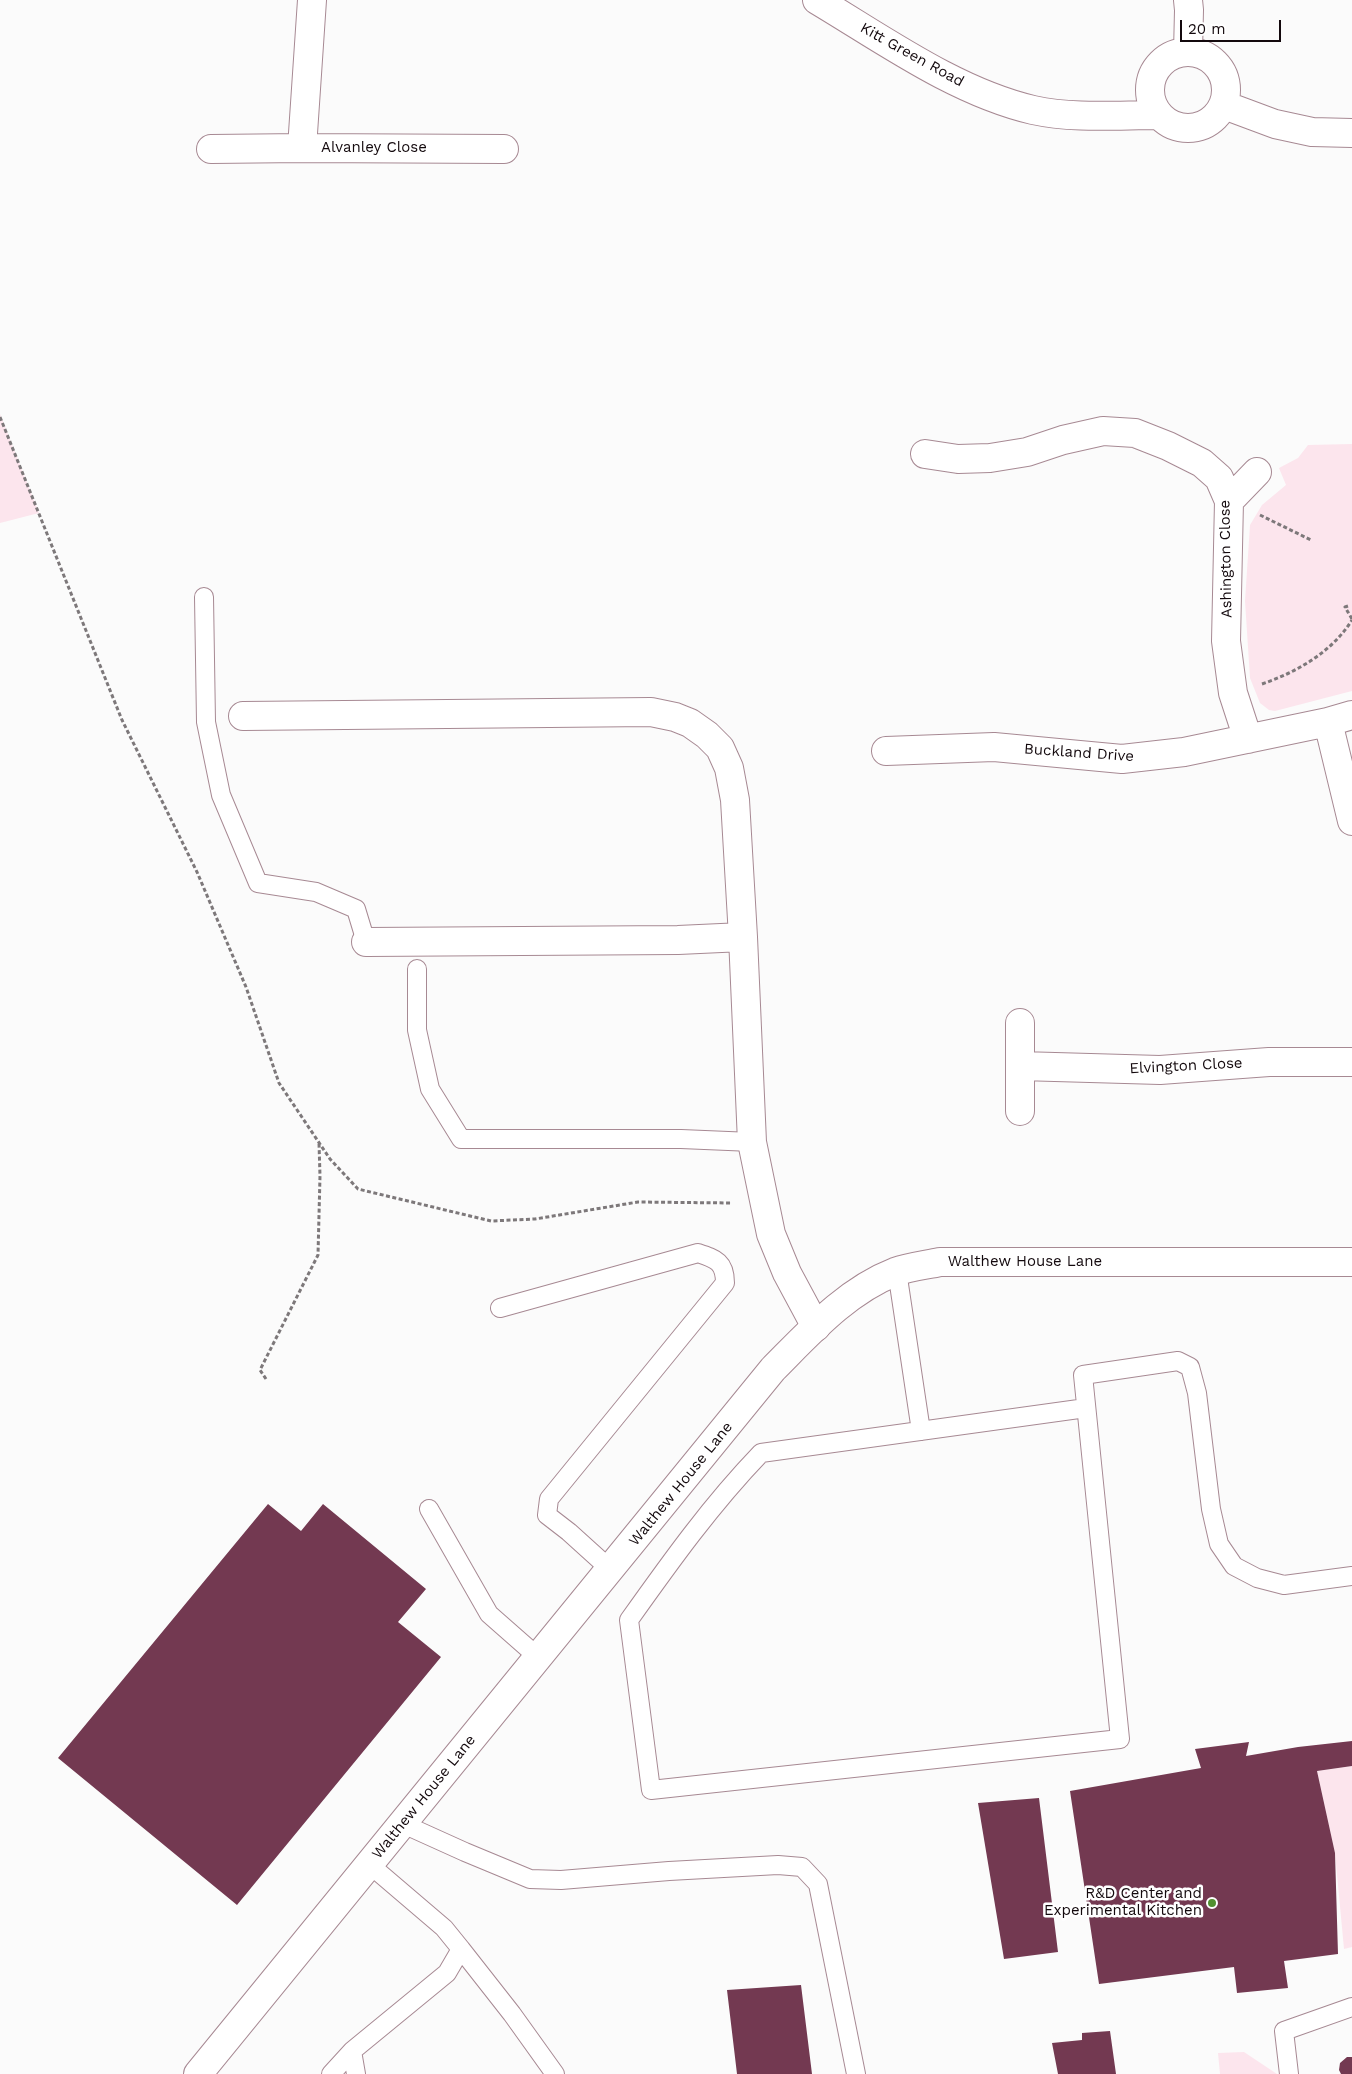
<!DOCTYPE html>
<style>
body{margin:0}
#map{position:relative;width:1352px;height:2074px;overflow:hidden;background:#fbfbfb;font-family:"Work Sans",sans-serif}
canvas{display:block}
.scale{position:absolute;left:1180px;top:20px;width:101px;height:22px;box-sizing:border-box;border:2px solid #13090d;border-top:0;padding-left:6px;font-size:15px;line-height:18px;white-space:nowrap;color:#13090d;-webkit-text-stroke:4px #fff;paint-order:stroke}
</style>
<div id="map">
<canvas width="1352" height="2074"></canvas>
<div class="scale">20 m</div>
</div>
<script>
const c = document.querySelector('canvas').getContext('2d');
c.lineJoin = 'round';
function fillPath(path, color) {
  c.fillStyle = color;
  c.fill(path, 'evenodd');
}
function strokePath(path, color, width, dash) {
  c.strokeStyle = color;
  c.lineWidth = width;
  c.lineCap = dash ? 'butt' : 'round';
  c.setLineDash(dash || []);
  c.stroke(path);
}
function drawText(font, color, halo, rows, align = 'center') {
  c.font = font + ' "Work Sans",sans-serif';
  c.lineWidth = 5;
  c.setLineDash([]);
  c.textBaseline = 'middle';
  c.strokeStyle = halo;
  c.fillStyle = color;
  for (const [text, x, y, turn = 0] of rows) {
    c.save();
    c.translate(x, y);
    c.rotate((+turn || 0) * Math.PI / 180);
    c.textAlign = isNaN(turn) ? turn : align;
    if (halo) c.strokeText(text, 0, 0);
    c.fillText(text, 0, 0);
    c.restore();
  }
}
fillPath(new Path2D(`
 M0,414L39,513L0,523Z
 M1352,444V691L1275,711L1269,710L1260,703L1250,678L1245,601L1250,525L1262,505L1286,485L1279,468L1298,458L1308,445Z
 M1352,1766V1947L1344,1949L1335,1853L1317,1771Z
 M1244,2052L1277,2074H1220L1218,2053Z`), '#fce5ed');
fillPath(new Path2D(`
 M268,1504L301,1531L323,1504L426,1589L398,1622L441,1657L237,1905L58,1758Z
 M1352,1741V1766L1317,1771L1335,1853L1338,1954L1284,1961L1288,1988L1237,1993L1234,1967L1099,1984L1070,1791L1201,1768L1195,1749L1249,1742L1246,1756L1298,1747Z
 M1039,1798L1058,1952L1004,1959L978,1803Z
 M801,1985L812,2074H737L727,1990Z
 M1110,2031L1116,2074H1058L1052,2043L1082,2040V2033Z
 M1347,2057H1352V2074H1341L1339,2070L1340,2063Z`), '#733951');
const lane = new Path2D(`
 M204,597L206,722L221,795L258,883L316,892L356,909L366,942
 M417,969V1030L430,1089L461,1139H681L752,1142
 M897,1271L921,1431
 M500,1308L698,1253C716,1259 725,1262 725,1283L549,1499L547,1515L569,1532L611,1570
 M1086,1408L761,1453C711,1505 671,1561 629,1620L651,1790L1120,1739L1083,1375L1178,1361L1190,1367L1197,1393L1211,1509L1219,1544L1234,1566L1257,1578L1284,1585L1352,1576
 M429,1509L489,1614L539,1658
 M403,1824L465,1852L530,1879L561,1880L669,1871L778,1865L802,1867L818,1884L856,2074
 M461,1949L512,2014L555,2074
 M352,2051L356,2074
 M331,2074L352,2051L447,1973L461,1949L444,1928L369,1864
 M1289,2074L1284,2031L1352,2007`);
const street = new Path2D(`
 M312,0L302,148L504,149
 M211,149L302,148
 M925,454L958,459L990,458L1027,452L1063,440L1103,431L1135,433L1168,446L1202,463L1219,478L1229,501L1226,641L1233,693L1248,739
 M1229,501L1257,472
 M243,716L651,712L675,717L690,723L707,735L720,748L729,768L735,800L743,937L752,1142L771,1234L787,1273L816,1327
 M1328,722L1352,715
 M886,751L994,747L1122,759L1184,752L1328,722L1352,821
 M366,942L678,940L743,937
 M1020,1066L1160,1070L1269,1062H1352
 M1020,1111V1023`);
const secondary = new Path2D(`
 M817,0C884,40 956,92 1033,110C1074,119 1117,115 1159,115
 M1150 90a38 38 0 1 1 76 0a38 38 0 1 1-76 0Z
 M1188,52L1189,10L1188,0
 M1224,105L1275,124L1312,132L1352,133
 M198,2074L773,1369C809,1333 846,1291 895,1272C909,1267 926,1265 940,1262H1352`);
strokePath(lane, '#a78993', 20);
strokePath(street, '#a78993', 30);
strokePath(secondary, '#a78993', 30);
strokePath(new Path2D(`
 M0,417L122,720L197,872L246,987L279,1083L330,1159L358,1189L491,1221L535,1219L638,1202L732,1203
 M1260,515L1311,540
 M1348,606L1345,607L1352,619
 M1262,684C1297,672 1332,652 1352,620
 M266,1379L260,1370L318,1255L320,1176L319,1143`), '#7d787a', 3, [4, 2.5]);
strokePath(lane, '#fff', 18);
strokePath(street, '#fff', 28);
strokePath(secondary, '#fff', 28);
for (const [x, y, r, color] of [
 [1212,1903,5,"#519030"]
]) {
  const dot = new Path2D();
  dot.arc(x, y, r, 0, 2 * Math.PI);
  c.fillStyle = color;
  c.fill(dot);
  strokePath(dot, '#fff', 2);
}
drawText('15px', '#13090d', '#fff', [
 ["Kitt Green Road",912,55,29],
 ["Alvanley Close",374,148],
 ["Ashington Close",1226,559,-91],
 ["Buckland Drive",1079,753,4],
 ["Elvington Close",1186,1066,-3],
 ["Walthew House Lane",1025,1262],
 ["Walthew House Lane",681,1484,-51],
 ["Walthew House Lane",424,1797,-51]
]);
drawText('15px', '#13090d', '#fff', [
 ["R&D Center and",1202,1894],
 ["Experimental Kitchen",1202,1911]
], 'right');
</script>
